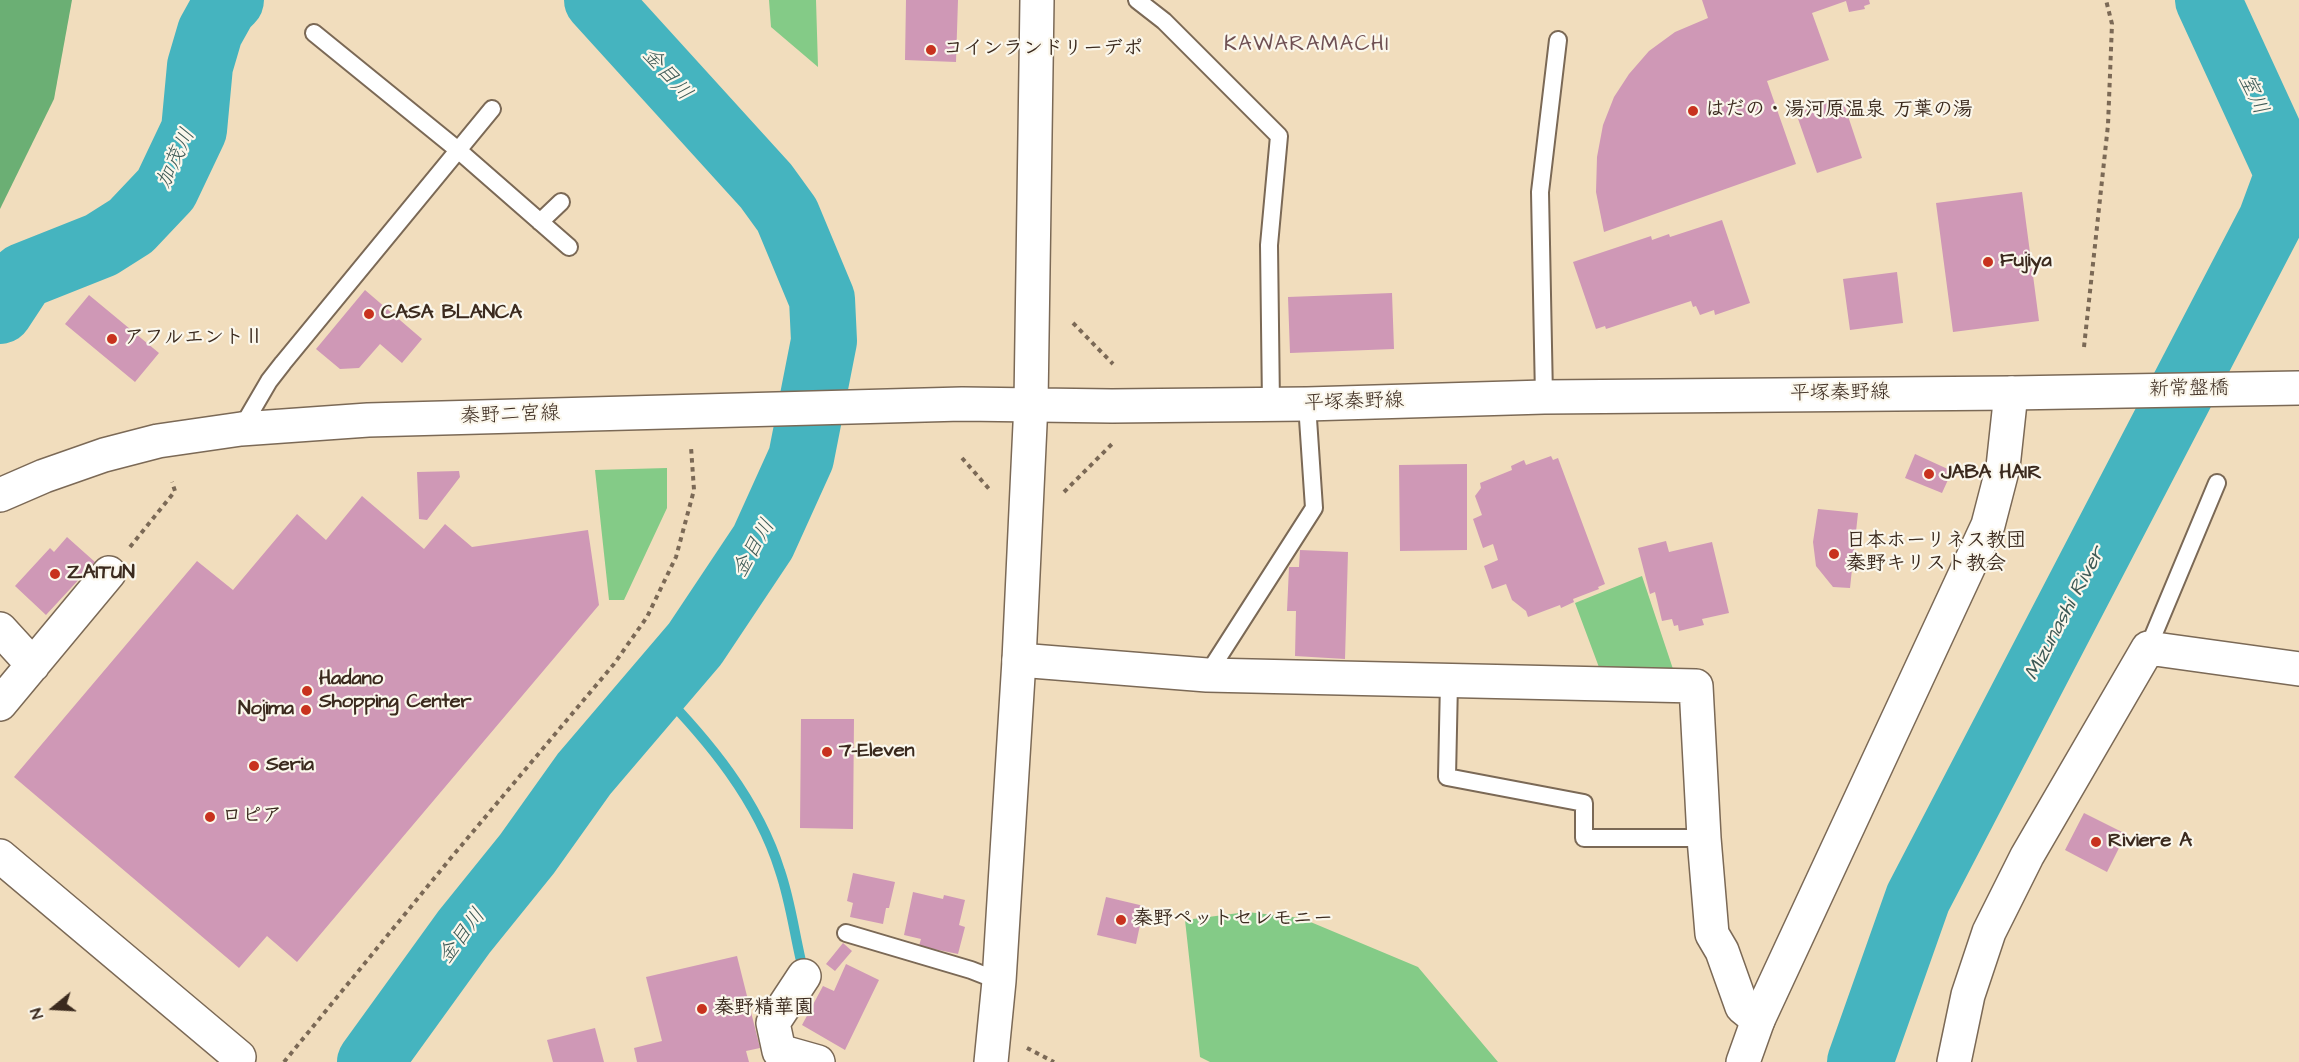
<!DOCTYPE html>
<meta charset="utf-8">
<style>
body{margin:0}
#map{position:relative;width:2299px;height:1062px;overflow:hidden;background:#f1ddbd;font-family:"Architects Daughter",sans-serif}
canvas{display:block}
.north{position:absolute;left:24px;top:978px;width:60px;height:60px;-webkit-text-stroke:4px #fbf7ec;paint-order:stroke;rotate:252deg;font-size:16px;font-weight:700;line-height:24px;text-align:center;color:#3b2a1e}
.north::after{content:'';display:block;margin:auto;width:21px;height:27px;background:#3b2a1e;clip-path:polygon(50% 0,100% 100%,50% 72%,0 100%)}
</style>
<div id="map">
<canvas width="2299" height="1062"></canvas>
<div class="north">N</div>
</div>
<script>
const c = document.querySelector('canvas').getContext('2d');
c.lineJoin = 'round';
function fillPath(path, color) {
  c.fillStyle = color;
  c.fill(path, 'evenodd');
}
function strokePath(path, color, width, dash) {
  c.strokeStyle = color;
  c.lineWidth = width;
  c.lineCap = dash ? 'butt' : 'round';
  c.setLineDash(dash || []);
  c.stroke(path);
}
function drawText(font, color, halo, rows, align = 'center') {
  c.font = font + ' "Architects Daughter","Klee One",sans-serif';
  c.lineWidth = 4.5;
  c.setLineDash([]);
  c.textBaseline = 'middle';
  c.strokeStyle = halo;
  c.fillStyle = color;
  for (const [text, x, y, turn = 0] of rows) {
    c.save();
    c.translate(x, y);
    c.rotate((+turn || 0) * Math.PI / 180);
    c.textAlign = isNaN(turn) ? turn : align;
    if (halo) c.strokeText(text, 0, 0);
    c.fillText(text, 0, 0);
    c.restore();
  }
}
fillPath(new Path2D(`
 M769,0H816L818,67L771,27Z
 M667,468V508L624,600H609L595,470Z
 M1642,576L1675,675L1600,670L1575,603Z
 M1247,912L1301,918L1418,967L1498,1062H1210L1200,1057L1185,920Z`), '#84cb87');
fillPath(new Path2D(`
 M0,0H72L54,99L0,209Z`), '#6baf74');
strokePath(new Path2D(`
 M2288,174L2299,178
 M657,688C708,740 758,800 780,871C790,900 794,931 801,961`), '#45b4bf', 10);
strokePath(new Path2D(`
 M2208,0L2288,174L2299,189
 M0,311L23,276L101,245L131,226L166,189L194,130L200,66L210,32L224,7L231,0
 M370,1062L464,932L527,854L584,774L695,644L763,542L801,458L824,341L822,299L787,215L766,186L597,0
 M1860,1062L1918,898L2271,220L2288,174`), '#45b4bf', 66);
fillPath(new Path2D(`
 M906,0H958L956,62L905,60Z
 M1702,0H1869L1870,4L1864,6L1865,9L1849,12L1846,1L1812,13L1829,60L1767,81L1796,164L1604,232L1596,192L1597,157L1603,125L1614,97L1629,74L1649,51L1675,32L1708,18Z
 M1842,98L1862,158L1817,173L1796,113Z
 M2022,192L2039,321L1953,332L1936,203Z
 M1722,220L1750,303L1715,315L1714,310L1700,315L1696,306L1693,307L1691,301L1606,329L1605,326L1596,329L1573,262L1651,236L1652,240L1669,234L1670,237Z
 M1897,272L1903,323L1850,330L1843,279Z
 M365,290L422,339L402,363L380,344L359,368L340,369L316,349Z
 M1392,293L1394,349L1290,353L1288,297Z
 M89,295L159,353L135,382L65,324Z
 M1915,454L1952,471L1942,493L1905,478Z
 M1551,456L1553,460L1558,458L1605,584L1598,587L1599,589L1573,599L1574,602L1561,608L1560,605L1528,617L1526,611L1512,600L1506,584L1492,589L1484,566L1498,560L1493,544L1483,548L1473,519L1482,515L1475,496L1481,488L1480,483L1512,470L1511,466L1524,460L1526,465Z
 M1467,464V550L1400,551L1399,465Z
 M459,471L460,477L427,520L419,519L417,472Z
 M362,496L424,549L445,524L472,547L588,530L599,605L297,962L267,936L239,968L14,777L197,561L233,590L297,514L326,540Z
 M1818,509L1858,513L1850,588L1833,587L1816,566L1813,542Z
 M67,537L95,562L46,615L15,586L50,548L54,552Z
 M1666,541L1669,552L1712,542L1729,613L1702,619L1704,625L1679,631L1678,625L1674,626L1672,619L1662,621L1655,592L1650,594L1638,548Z
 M1300,550L1348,552L1345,659L1295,656L1296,611H1287L1289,567H1299Z
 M801,719H854L853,829L800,828Z
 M2084,813L2126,834L2107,872L2065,850Z
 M853,873L895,882L889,908H886L883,924L850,917L853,903L847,901Z
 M913,892L943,899L944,895L965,900L959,925L965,927L958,954L919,946L921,939L904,935Z
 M1106,897L1144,906L1136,944L1097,935Z
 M843,943L852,951L835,971L826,964Z
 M737,956L760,1048L746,1051L749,1062H637L634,1048L662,1041L646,977Z
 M846,964L879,980L845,1050L802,1025L823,986L834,991Z
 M595,1028L604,1062H553L547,1040Z`), '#cf98b6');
const lane = new Path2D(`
 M1137,0L1164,21L1279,136L1269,245L1271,405
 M314,33L458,150L569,247
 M540,222L561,202
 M1544,397L1540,192L1558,40
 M241,429L269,381L283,363L492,109
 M2148,648L2217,483
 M1207,675L1314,508L1307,404
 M1449,682L1447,777L1584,803V838H1704
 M846,933L971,970L999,981`);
const street = new Path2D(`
 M0,629L33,665
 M1019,660L1207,675L1696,686L1704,838L1712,934L1722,951L1742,1007L1758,1020
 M0,704L109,573
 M0,856L239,1057
 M804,976L773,1023L779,1051L818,1062
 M1954,1062L1968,995L1989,932L2027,856L2148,648L2299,669`);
const secondary = new Path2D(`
 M991,1062L999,981L1019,660L1031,403
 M1743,1062L1758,1020L1988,525L2003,467L2011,393`);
const primary = new Path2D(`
 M1031,403L1037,0
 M0,495L44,476L104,455L158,441L241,429L368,420L962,404L1112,406L1307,404L1544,397L2011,393L2299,388`);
strokePath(lane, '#7b6956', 20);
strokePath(street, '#7b6956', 36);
strokePath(secondary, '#7b6956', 36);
strokePath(primary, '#7b6956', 36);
strokePath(new Path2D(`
 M1073,323L1113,364
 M2084,347L2108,125L2112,24L2106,0
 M962,458L990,490
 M1064,492L1112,444
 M130,547L175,491L172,482
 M1027,1048L1054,1062
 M284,1062L450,859L614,664L647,617L676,557L694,490L691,447`), '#7b6956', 4, [4.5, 4.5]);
strokePath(lane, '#fff', 16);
strokePath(street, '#fff', 33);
strokePath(secondary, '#fff', 33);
strokePath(primary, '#fff', 33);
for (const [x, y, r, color] of [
 [931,50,6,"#c8321e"],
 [1693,111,6,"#c8321e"],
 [1988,262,6,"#c8321e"],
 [369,314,6,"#c8321e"],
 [112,339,6,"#c8321e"],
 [1929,474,6,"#c8321e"],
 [1834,554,6,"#c8321e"],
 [55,574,6,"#c8321e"],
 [307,691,6,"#c8321e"],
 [306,710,6,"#c8321e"],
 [827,752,6,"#c8321e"],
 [254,766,6,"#c8321e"],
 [210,817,6,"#c8321e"],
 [2096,842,6,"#c8321e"],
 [1121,920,6,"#c8321e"],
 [702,1009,6,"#c8321e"]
]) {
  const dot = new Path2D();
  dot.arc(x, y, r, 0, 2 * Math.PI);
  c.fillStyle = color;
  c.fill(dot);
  strokePath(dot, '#fbf7ec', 2);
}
drawText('bold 20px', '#3b2a1e', '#fbf7ec', [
 ["コインランドリーデポ",943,50],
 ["はだの・湯河原温泉 万葉の湯",1705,111],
 ["Fujiya",2000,262],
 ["CASA BLANCA",381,314],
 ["アフルエントⅡ",124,339],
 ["JABA HAIR",1941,474],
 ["日本ホーリネス教団",1846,542],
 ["秦野キリスト教会",1846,565],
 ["ZAITUN",67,574],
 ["Hadano",319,680],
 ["Shopping Center",319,703],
 ["Nojima",294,710,"right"],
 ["7-Eleven",839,752],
 ["Seria",266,766],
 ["ロピア",222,817],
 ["Riviere A",2108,842],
 ["秦野ペットセレモニー",1133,920],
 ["秦野精華園",714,1009]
], 'left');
drawText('20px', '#3b2a1e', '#fbf7ec', [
 ["新常盤橋",2189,390,-1],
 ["平塚秦野線",1840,394,-1],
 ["平塚秦野線",1354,403,-2],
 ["秦野二宮線",510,416,-2]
]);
c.letterSpacing = '1.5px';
drawText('21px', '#6f5053', '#fbf7ec', [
 ["KAWARAMACHI",1307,46]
]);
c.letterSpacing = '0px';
drawText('italic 21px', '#3e5a56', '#fbf7ec', [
 ["金目川",666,75,48],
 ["室川",2252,95,65],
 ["加茂川",177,159,-65],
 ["金目川",755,549,-60],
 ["Mizunashi River",2066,614,-62],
 ["金目川",463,937,-53]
]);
</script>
